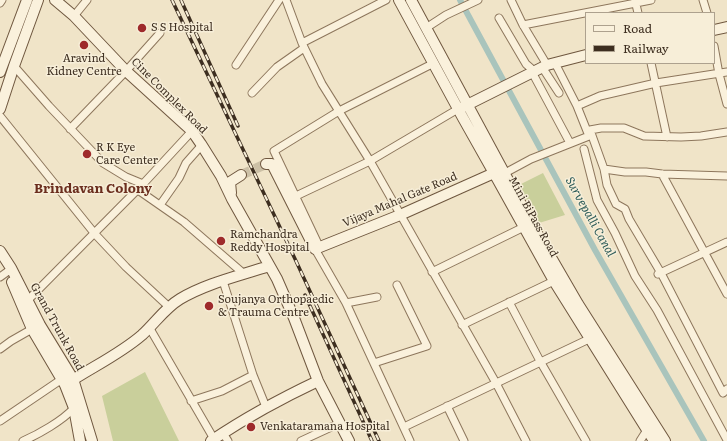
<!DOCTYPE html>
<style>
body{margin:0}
#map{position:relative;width:727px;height:441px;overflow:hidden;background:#f0e4c8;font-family:Literata,serif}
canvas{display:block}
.legend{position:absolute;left:585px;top:12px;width:130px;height:52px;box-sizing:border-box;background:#f7eed8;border:1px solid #ada18e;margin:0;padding:5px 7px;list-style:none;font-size:12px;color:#3d2e20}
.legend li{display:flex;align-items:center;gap:8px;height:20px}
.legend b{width:20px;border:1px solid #ada18e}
</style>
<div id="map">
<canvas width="727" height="441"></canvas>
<ul class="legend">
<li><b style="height:5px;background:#faf1dc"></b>Road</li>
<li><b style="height:5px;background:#3d2e20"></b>Railway</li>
</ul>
</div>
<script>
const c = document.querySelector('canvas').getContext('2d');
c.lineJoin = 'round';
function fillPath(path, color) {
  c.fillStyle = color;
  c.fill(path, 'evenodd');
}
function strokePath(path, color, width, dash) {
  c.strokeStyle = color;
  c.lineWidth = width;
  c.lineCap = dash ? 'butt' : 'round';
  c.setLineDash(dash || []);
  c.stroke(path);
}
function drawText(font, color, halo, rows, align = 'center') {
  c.font = font + ' Literata,serif';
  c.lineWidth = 3;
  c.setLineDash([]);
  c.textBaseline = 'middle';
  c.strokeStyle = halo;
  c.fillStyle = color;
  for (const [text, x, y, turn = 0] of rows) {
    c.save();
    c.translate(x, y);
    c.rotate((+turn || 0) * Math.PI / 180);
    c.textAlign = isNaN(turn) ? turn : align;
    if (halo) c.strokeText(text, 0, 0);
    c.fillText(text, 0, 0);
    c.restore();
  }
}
fillPath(new Path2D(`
 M543,173L565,215L539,223L519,185Z
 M145,372L179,441H113L102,396Z`), '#c9cf9b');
strokePath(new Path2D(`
 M460,0L595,250L704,441`), '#a9c4bc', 6);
strokePath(new Path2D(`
 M241,175L266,164`), '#ccc0a6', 10, [10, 5]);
const street = new Path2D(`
 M286,0L302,43L322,84L370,161L496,383L526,441
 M511,0L523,25L547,65
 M635,0L638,13
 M703,0L707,13
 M0,3L2,0
 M74,16L87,0
 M499,18L526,64L534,71
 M523,25L651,0
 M426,28L446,15L478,0
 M302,43L386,0
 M714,46L719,74L727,104
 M555,63L577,106L589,136
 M651,63L667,137
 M236,65L279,0
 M14,66L49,106L103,163L126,177L143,184
 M542,67L559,93
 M532,72L570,143
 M252,93L277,67L304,48
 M577,106L600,96L656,83L727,72
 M0,116L95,234L126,267L169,307
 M70,129L126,71L160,33
 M590,130L604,169L607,185L616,204L625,209L629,219L661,273L723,393L727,389
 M584,149L597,200L615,233L635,276L657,310L727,440
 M604,169L625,172H646L662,174L727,176
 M505,173L531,159L589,136L590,130L601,128H624L644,136L681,137L701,136L727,132
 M662,174L727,294
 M138,190L184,222L244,274
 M296,196L370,161L458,109
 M160,205L179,178L186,163L201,146
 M319,246L274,151L339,111L434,63
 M315,249L346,303L410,441
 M432,272L524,227
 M658,274L727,242
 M0,277L7,272
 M223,281L253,375L266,407
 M28,300L143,184L192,131
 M509,302L540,361L586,441
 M346,303L377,297
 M462,325L558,279
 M149,327L214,439
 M0,349L11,341L32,329
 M374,363L427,346L397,285
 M191,401L222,391L253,375
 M447,406L464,441
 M0,421L62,379
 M404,427L589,339
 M223,433L228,441
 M23,441C39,434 62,421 74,408
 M301,441L340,423
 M640,441L647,430`);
const secondary = new Path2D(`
 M55,0L74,16L126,71L192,131L201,144L221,176L232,199L277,279L294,318L318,381L349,441
 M399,0L463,118L494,173L554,281L654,441
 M411,0L534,228L578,304L665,441
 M714,30L727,27
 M0,72L27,0
 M461,108L547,65L586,55
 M0,109L14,66L38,0
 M266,164H272L315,249L400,215L494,173
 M231,193L230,182L241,175
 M0,251L11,268L40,325L73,379L92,441
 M12,282L32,329L65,385L74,408L80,441
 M65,385C90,368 119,355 142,335C155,323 165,308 180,299C207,283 239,276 269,266
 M211,441C245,418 280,399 318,381`);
strokePath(street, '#8d765c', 9);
strokePath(secondary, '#6f573f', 12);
strokePath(street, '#faf1dc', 7);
strokePath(secondary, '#faf1dc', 10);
const rail = new Path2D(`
 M172,0L296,261L379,441
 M181,0L238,126
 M305,295L372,441`);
strokePath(rail, '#3d2e20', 3.5);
strokePath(rail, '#f7eed8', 2, [6]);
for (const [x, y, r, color] of [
 [142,28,5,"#9e2a2b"],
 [84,45,5,"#9e2a2b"],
 [87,154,5,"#9e2a2b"],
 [221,241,5,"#9e2a2b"],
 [209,306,5,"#9e2a2b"],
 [251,427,5,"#9e2a2b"]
]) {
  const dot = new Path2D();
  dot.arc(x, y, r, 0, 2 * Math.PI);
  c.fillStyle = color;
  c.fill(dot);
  strokePath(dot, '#f7eed8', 1.5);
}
drawText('11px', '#3d2e20', '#f7eed8', [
 ["S S Hospital",151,28],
 ["Aravind",84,59,"center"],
 ["Kidney Centre",84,72,"center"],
 ["R K Eye",96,148],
 ["Care Center",96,161],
 ["Ramchandra",230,235],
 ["Reddy Hospital",230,248],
 ["Soujanya Orthopaedic",218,300],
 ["& Trauma Centre",218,313],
 ["Venkataramana Hospital",260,427]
], 'left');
drawText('11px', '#3d2e20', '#f7eed8', [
 ["Cine Complex Road",169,96,45],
 ["Vijaya Mahal Gate Road",400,200,-23],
 ["Mini BiPass Road",533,217,61],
 ["Grand Trunk Road",57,327,61]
]);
drawText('italic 12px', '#2f5d5a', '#f7eed8', [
 ["Survepalli Canal",590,217,61]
]);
drawText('bold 13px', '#6b2e1e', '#f7eed8', [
 ["Brindavan Colony",93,189]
]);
</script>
